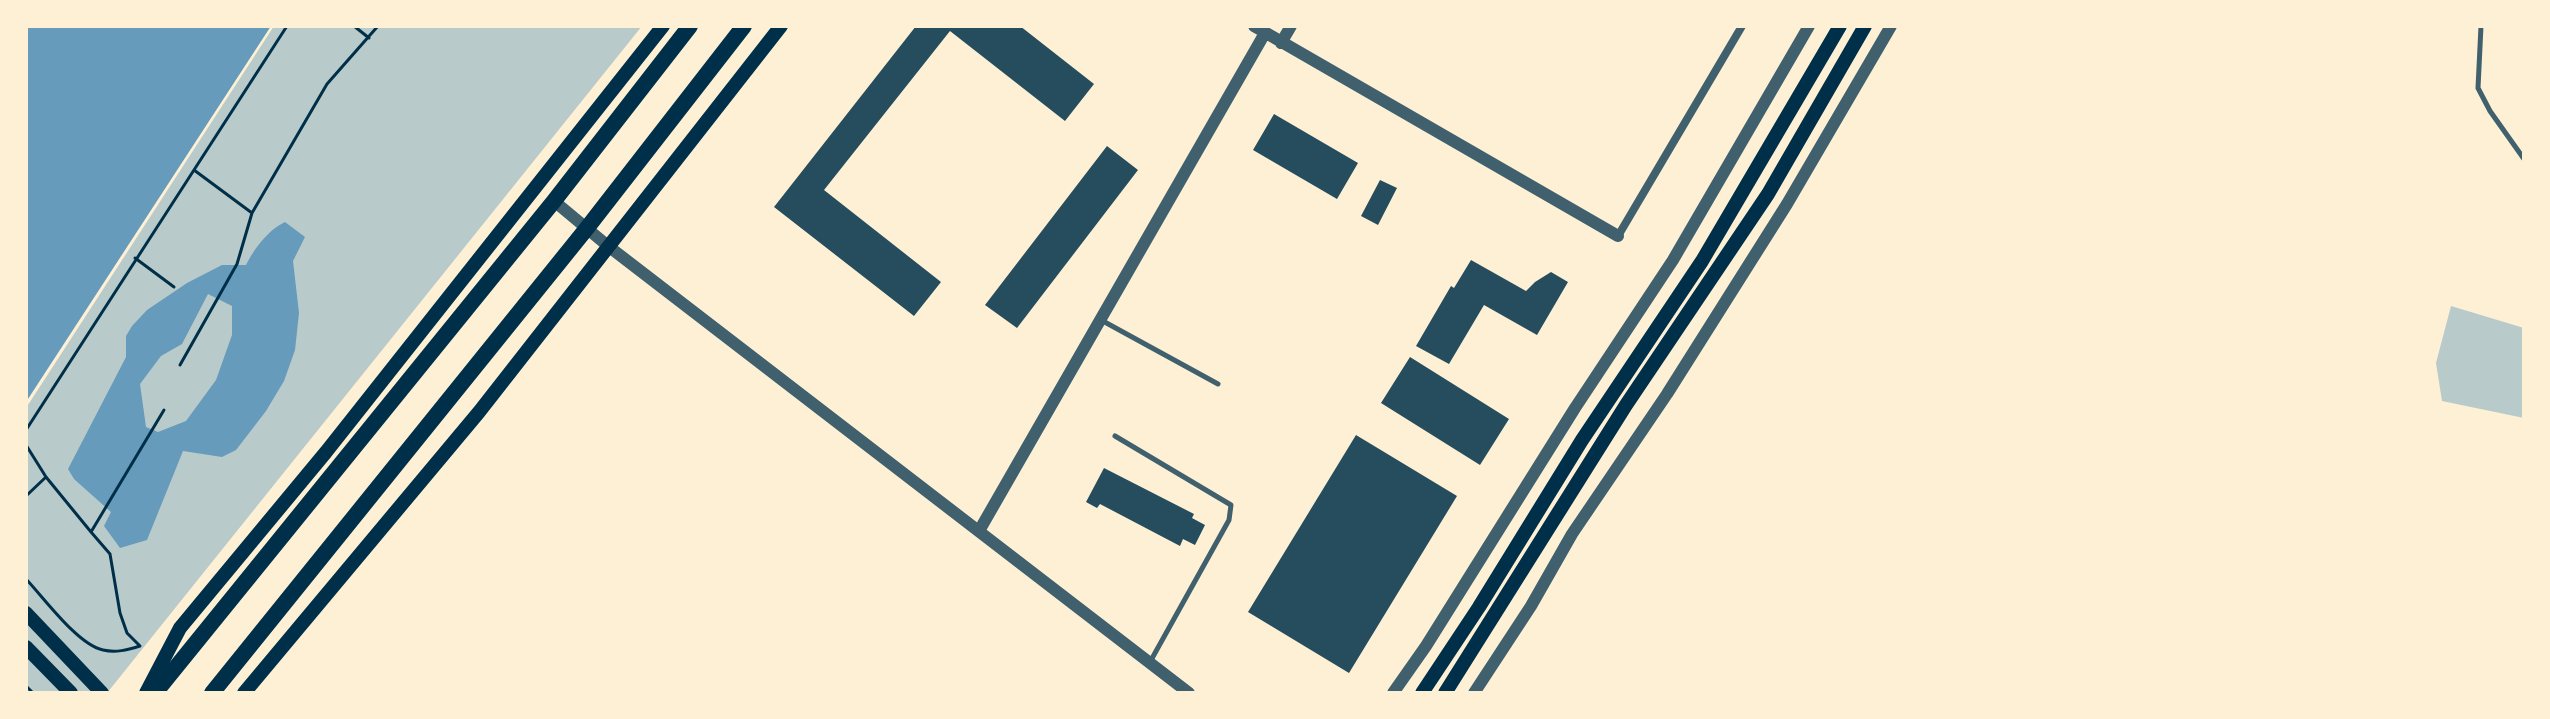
<!DOCTYPE html>
<style>
body{margin:0}
#map{position:relative;width:2550px;height:719px;overflow:hidden;background:#fdf0d5;font-family:Arial,sans-serif}
canvas{display:block}
.frame{position:absolute;inset:0;border:28px solid #fdf0d5;pointer-events:none}
</style>
<div id="map">
<canvas width="2550" height="719"></canvas>
<div class="frame"></div>
</div>
<script>
const c = document.querySelector('canvas').getContext('2d');
c.lineJoin = 'round';
function fillPath(path, color) {
  c.fillStyle = color;
  c.fill(path, 'evenodd');
}
function strokePath(path, color, width, dash) {
  c.strokeStyle = color;
  c.lineWidth = width;
  c.lineCap = dash ? 'butt' : 'round';
  c.setLineDash(dash || []);
  c.stroke(path);
}
fillPath(new Path2D(`
 M274,26H642L107,693H26V408Z
 M2451,306L2524,328V418L2442,401L2436,363Z`), '#b9caca');
fillPath(new Path2D(`
 M26,26H271L26,402Z
 M285,222L305,237L293,261L299,313L295,350L284,381L266,411L236,450L222,457L183,451L147,540L120,548L104,526L111,512L74,479L68,469L126,357V336L132,326L147,310L187,283L222,265H246C254,249 268,230 285,222ZM208,294L232,306V335L216,380L186,421L158,432L146,427L140,384L161,356L182,344Z`), '#669bbc');
fillPath(new Path2D(`
 M916,26H1020L1094,84L1065,121L950,31L824,190L941,282L914,316L774,207Z
 M1274,114L1358,163L1337,199L1253,150Z
 M1107,146L1138,170L1017,328L985,305Z
 M1380,180L1397,188L1378,225L1361,216Z
 M1471,260L1526,291L1535,282L1551,272L1568,282L1537,335L1484,305L1449,364L1416,346L1451,286L1454,288Z
 M1410,357L1509,419L1480,465L1381,403Z
 M1356,435L1457,496L1349,673L1248,612Z
 M1104,468L1194,514L1192,518L1205,525L1195,545L1183,539L1180,546L1100,504L1097,508L1086,502Z`), '#264d5e');
strokePath(new Path2D(`
 M354,26L369,38
 M194,170L252,213
 M135,258L174,287
 M180,365L237,264L252,213L327,84L378,26
 M26,430L287,26
 M26,445L46,477L91,532
 M26,496L46,477
 M26,579C44,598 78,645 103,650C116,653 127,650 140,646L127,633L120,613L110,554L91,532L164,410
 M26,686L33,693`), '#003049', 3);
strokePath(new Path2D(`
 M2481,26L2478,88L2490,111L2524,159
 M1101,320L1218,384
 M1115,436L1231,505L1229,520L1150,662`), '#3f606c', 5);
strokePath(new Path2D(`
 M1618,236L1742,26`), '#3f606c', 8);
strokePath(new Path2D(`
 M1254,26L1618,236
 M1281,43L1291,26
 M554,201L608,246L1189,693
 M979,531L1265,33
 M1393,693L1426,646L1575,408L1673,260L1809,26
 M1474,693L1531,606L1572,534L1667,394L1787,204L1891,26`), '#3f606c', 12);
strokePath(new Path2D(`
 M146,693L180,628L326,452L663,26
 M244,693L479,412L781,26
 M1422,693L1479,607L1582,440L1702,261L1840,26
 M1445,693L1626,405L1768,194L1865,26`), '#003049', 14);
strokePath(new Path2D(`
 M26,613L102,693
 M26,647L71,693`), '#003049', 14);
strokePath(new Path2D(`
 M155,693L554,201L690,26
 M212,693L587,228L744,26`), '#003049', 16);
</script>
